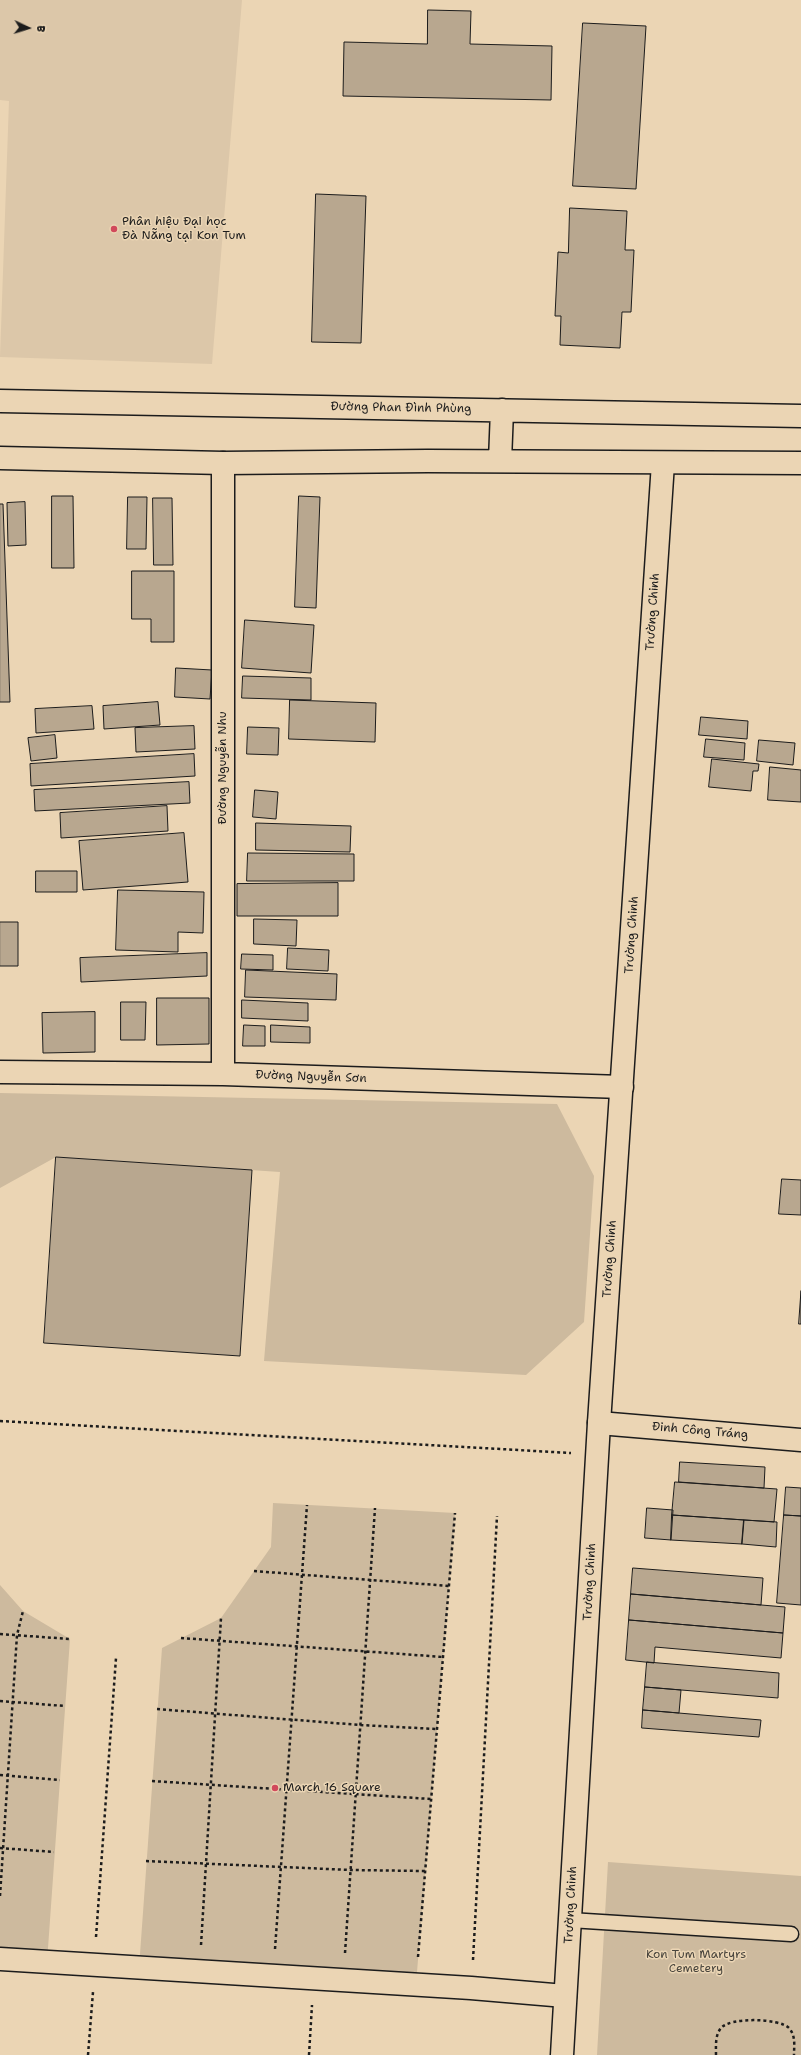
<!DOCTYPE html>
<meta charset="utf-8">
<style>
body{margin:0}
#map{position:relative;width:801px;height:2055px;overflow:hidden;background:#ebd5b4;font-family:"Shantell Sans",sans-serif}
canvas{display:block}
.north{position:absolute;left:8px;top:8px;width:40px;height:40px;-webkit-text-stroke:3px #ebd5b4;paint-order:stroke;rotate:94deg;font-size:11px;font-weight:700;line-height:16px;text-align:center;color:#1c1c1c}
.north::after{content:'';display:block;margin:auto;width:14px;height:18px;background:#1c1c1c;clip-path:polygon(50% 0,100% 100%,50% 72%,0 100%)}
</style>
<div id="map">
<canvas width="801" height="2055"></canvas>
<div class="north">B</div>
</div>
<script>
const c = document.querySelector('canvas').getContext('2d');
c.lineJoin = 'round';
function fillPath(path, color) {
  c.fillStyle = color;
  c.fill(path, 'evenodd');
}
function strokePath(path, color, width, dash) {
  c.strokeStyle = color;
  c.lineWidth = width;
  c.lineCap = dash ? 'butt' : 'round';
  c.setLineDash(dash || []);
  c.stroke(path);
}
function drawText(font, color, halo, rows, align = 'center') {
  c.font = font + ' "Shantell Sans",sans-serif';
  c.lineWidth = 3;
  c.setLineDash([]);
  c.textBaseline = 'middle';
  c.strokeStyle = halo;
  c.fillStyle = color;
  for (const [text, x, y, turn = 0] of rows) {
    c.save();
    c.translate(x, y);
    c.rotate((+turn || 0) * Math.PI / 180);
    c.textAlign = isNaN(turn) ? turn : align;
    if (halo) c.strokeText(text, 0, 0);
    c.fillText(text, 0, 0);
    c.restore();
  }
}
fillPath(new Path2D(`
 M0,0H242L212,364L0,357L9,101L0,100Z`), '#dcc7a9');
fillPath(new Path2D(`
 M0,1093L557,1104L594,1176L584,1322L526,1375L264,1361L280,1172L56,1157L0,1188Z
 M273,1503L455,1513L416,1984L139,1968L162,1648L221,1618L271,1547Z
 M0,1585L23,1611L70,1639L47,1962L0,1958Z
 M608,1862L801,1876V2055H597Z`), '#cdba9e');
const building = new Path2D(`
 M428,10L471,11L470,44L552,46L551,100L343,96L344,42L427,44Z
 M583,23L646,26L636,189L573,186Z
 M316,194L366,196L361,343L312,342Z
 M570,208L627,211L625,250H634L631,312H622L620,348L560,345L561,316H555L558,252L568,253Z
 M52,496H73L74,568H52Z
 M299,496L320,497L316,608L295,607Z
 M128,497H147L146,549H127Z
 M153,498H172L173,565H154Z
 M25,502L26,545L8,546L7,503Z
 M0,504H3L10,702H0Z
 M132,571H174V642H151V619H132Z
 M245,620L314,625L311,673L242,668Z
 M176,668L212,670L210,699L175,697Z
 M243,676L311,678V700L242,698Z
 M290,700L376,703L375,742L289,739Z
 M158,702L160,725L104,729L103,706Z
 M92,706L94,729L36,733L35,709Z
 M701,717L748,721L747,739L699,735Z
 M194,726L195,749L136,752L135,728Z
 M248,727L279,728L278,755L247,754Z
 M55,735L57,758L31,761L28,738Z
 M706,739L745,743L744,760L704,757Z
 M759,740L795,743L793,765L757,761Z
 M194,754L195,776L31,786L30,764Z
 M712,759L759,764L758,771H753L751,791L709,787Z
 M770,767L801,770V802L768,800Z
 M189,782L190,803L35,811L34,790Z
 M255,790L278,792L276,819L253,817Z
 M167,806L168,831L61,838L60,813Z
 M256,823L351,826L350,852L256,850Z
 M184,833L188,882L83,890L79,841Z
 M248,853L354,854V881H247Z
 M36,871H77V892H36Z
 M338,883V916H237V884Z
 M118,890L204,892L203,933L178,932V952L116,950Z
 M254,919L297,920L296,946L254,944Z
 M0,922H18V966H0Z
 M288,948L329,950L328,971L287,969Z
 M207,953V976L81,982L80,958Z
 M242,954L273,955V970L241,969Z
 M246,970L337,974L336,1000L245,997Z
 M157,998H209V1044L157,1045Z
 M242,1000L308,1003V1021L242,1018Z
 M121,1002H146L145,1040H121Z
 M95,1012V1052L43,1053L42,1013Z
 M244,1025L265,1026V1046H243Z
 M271,1025L310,1027V1043L271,1042Z
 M56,1157L252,1170L240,1356L44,1343Z
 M782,1179L801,1180V1215L779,1214Z
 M801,1291V1324H799Z
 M680,1462L765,1467L764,1488L679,1482Z
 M675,1482L777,1489L774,1522L672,1515Z
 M786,1487L801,1488V1516L784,1515Z
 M647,1508L673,1510L671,1540L645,1538Z
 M672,1515L744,1520L742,1544L671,1540Z
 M784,1515L801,1516V1605L777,1603Z
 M744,1520L777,1522L776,1547L742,1544Z
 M633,1568L763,1578L761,1605L631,1594Z
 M631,1594L785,1607L783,1633L629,1620Z
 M629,1620L783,1633L781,1658L655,1647L654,1663L626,1660Z
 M647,1662L779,1673L778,1698L645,1687Z
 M645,1687L681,1690L679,1713L643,1710Z
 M643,1710L761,1720L759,1737L642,1728Z`);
fillPath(building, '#b8a78f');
strokePath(building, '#1c1c1c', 1);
const lane = new Path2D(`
 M570,1920L791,1934`);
const street = new Path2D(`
 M223,463V1074
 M0,1072L223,1074L622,1087
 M599,1423L801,1440
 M0,1959L471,1988L565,1996`);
const secondary = new Path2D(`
 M562,2055L599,1423L663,463`);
const primary = new Path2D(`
 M0,401L801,416
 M0,458L223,463L428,461L801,463
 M500,461L502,410`);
strokePath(lane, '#1c1c1c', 17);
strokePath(street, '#1c1c1c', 25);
strokePath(secondary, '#1c1c1c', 25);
strokePath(primary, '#1c1c1c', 25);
strokePath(new Path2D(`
 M0,1421L571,1453
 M254,1571L449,1586
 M0,1634L70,1639
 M181,1638L443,1657
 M0,1701L65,1706
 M157,1709L360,1725L436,1729
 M0,1775L60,1780
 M152,1781L431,1799
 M0,1848L54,1852
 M146,1861L351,1870L425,1871
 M0,1896L17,1635L23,1611
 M96,1937L116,1658
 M201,1945L221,1618
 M275,1949L307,1505
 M345,1953L375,1508
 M418,1957L455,1513
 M473,1960L497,1516
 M88,2055L93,1992
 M309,2055L312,2005
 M716,2055C716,2046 715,2035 721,2028C730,2017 779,2018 789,2028C796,2036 794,2046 794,2055`), '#1c1c1c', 2.5, [3, 3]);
strokePath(lane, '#ebd5b4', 14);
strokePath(street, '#ebd5b4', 22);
strokePath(secondary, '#ebd5b4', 22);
strokePath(primary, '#ebd5b4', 22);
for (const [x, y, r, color] of [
 [114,229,4,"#d1495b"],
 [275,1788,4,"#d1495b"]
]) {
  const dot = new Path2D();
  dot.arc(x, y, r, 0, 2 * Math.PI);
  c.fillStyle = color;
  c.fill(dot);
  strokePath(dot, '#ebd5b4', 1.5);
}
drawText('12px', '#1c1c1c', '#ebd5b4', [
 ["Phân hiệu Đại học",122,222],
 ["Đà Nẵng tại Kon Tum",122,236],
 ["March 16 Square",283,1788]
], 'left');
drawText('12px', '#1c1c1c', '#ebd5b4', [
 ["Đường Phan Đình Phùng",401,408,1],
 ["Trường Chinh",653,612,-86],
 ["Đường Nguyễn Nhu",223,768,-90],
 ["Trường Chinh",632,935,-86],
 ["Đường Nguyễn Sơn",311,1077,2],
 ["Trường Chinh",610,1259,-86],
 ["Đinh Công Tráng",700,1431,5],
 ["Trường Chinh",590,1582,-87],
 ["Trường Chinh",571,1905,-87]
]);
drawText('12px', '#48443c', '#ebd5b4', [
 ["Kon Tum Martyrs",696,1955],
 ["Cemetery",696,1969]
]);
</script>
